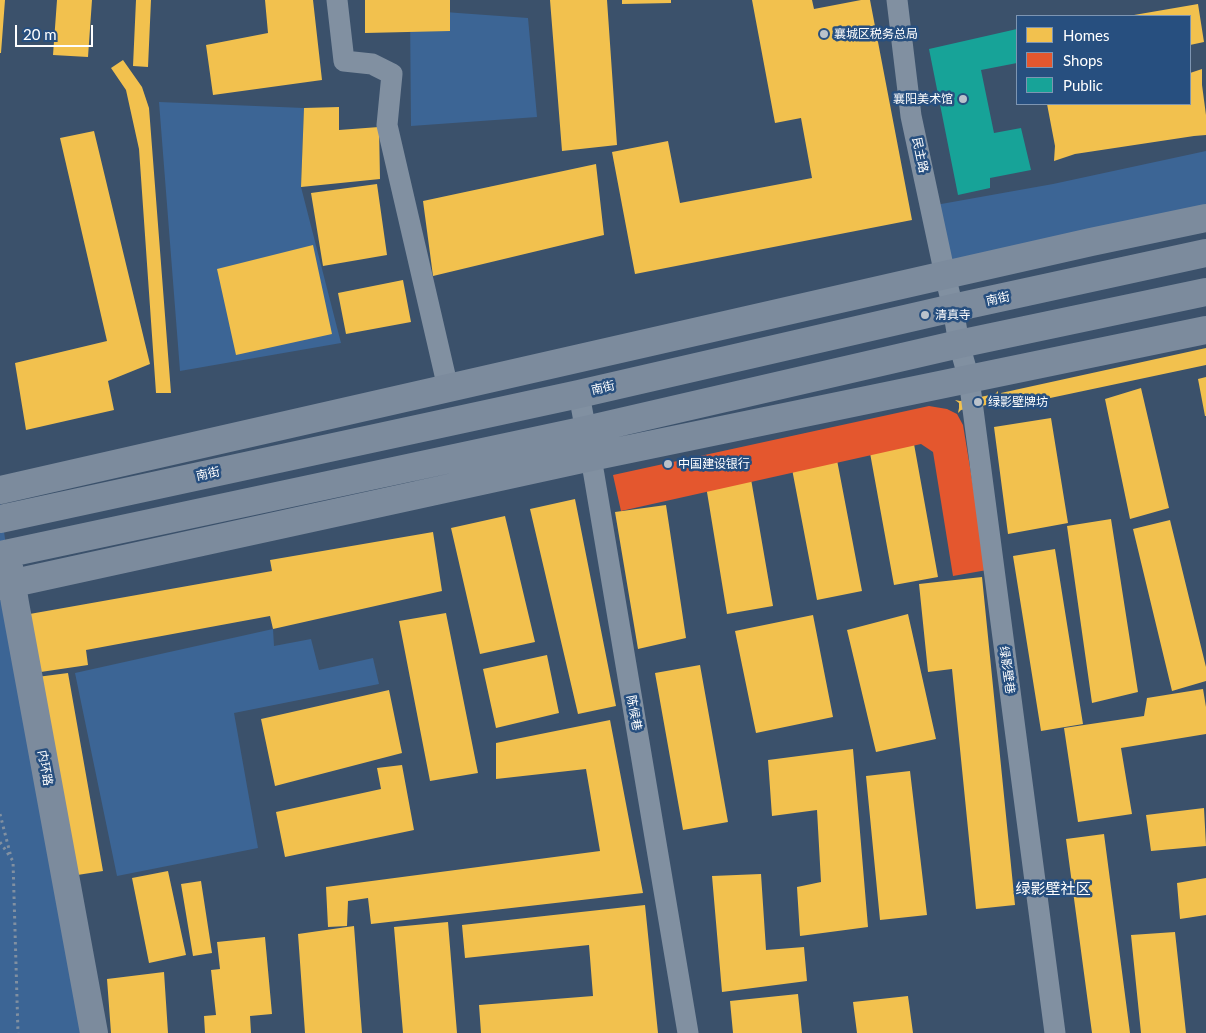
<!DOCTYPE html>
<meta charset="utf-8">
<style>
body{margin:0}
#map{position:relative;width:1206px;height:1033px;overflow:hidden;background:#3b516b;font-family:Lato,sans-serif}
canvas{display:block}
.legend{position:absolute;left:1016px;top:15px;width:175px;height:90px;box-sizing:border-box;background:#274f7f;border:1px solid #7d95b2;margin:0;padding:6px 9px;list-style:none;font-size:15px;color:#fff}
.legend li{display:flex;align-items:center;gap:10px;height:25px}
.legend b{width:25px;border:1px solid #7d95b2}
.scale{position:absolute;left:15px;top:25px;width:78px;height:22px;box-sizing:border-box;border:2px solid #fff;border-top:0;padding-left:6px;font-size:15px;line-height:18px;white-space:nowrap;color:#fff;-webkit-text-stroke:4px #274f7f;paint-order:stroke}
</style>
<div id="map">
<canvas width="1206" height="1033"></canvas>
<ul class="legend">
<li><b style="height:14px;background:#f2c14e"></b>Homes</li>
<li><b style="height:14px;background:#e4572e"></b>Shops</li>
<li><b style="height:14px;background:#17a398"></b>Public</li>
</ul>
<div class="scale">20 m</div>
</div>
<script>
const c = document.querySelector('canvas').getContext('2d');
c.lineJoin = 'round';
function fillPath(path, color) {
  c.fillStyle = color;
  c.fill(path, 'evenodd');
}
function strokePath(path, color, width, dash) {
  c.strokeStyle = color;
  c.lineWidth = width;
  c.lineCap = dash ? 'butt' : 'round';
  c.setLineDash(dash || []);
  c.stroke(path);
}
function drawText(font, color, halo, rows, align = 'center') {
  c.font = font + ' Lato,"Noto Sans SC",sans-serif';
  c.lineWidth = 5;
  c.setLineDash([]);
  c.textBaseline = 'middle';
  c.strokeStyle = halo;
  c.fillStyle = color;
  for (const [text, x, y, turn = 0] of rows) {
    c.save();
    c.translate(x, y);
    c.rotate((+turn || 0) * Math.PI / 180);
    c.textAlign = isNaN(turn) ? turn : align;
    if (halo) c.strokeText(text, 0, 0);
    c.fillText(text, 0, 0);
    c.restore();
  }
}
fillPath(new Path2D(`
 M410,9L458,13L528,18L537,117L411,126Z
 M159,102L304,108L301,187L341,343L180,371Z
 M1206,151V218L945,275L930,206L1053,184Z
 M0,501L7,554L94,1033H0Z
 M273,629L274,646L311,639L319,670L373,658L379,684L234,713L258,848L117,876L75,673Z`), '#3c6595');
fillPath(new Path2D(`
 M0,0H5L1,53H0Z
 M57,0H92L88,57L53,55Z
 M136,0H151L148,67L133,66Z
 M265,0H313L322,80L213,95L206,45L268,33Z
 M365,0H450V31L365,33Z
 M550,0H607L617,145L562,151Z
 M622,0H671V3L622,4Z
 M752,0H812L814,9L861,0H870L912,220L635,274L612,152L668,141L680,203L812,178L801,118L775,123Z
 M1198,4L1204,42L1190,45V16H1134V15Z
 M123,60L142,87L149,108L171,393H156L139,149L126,90L111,68Z
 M1202,69V85L1206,115V135L1194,136L1075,154L1054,161L1055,146L1047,104H1190V73Z
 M339,107V130L379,127L380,179L301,187L304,108Z
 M94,131L150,364L108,381L114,410L26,430L15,363L107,341L60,138Z
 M596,164L604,235L433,276L423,201Z
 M377,184L387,255L323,266L311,193Z
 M313,245L332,334L236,355L217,269Z
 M403,280L411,322L346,334L338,293Z
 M1206,348V365L1003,408L1001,393Z
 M1206,377V416H1205L1198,379Z
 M1141,388L1169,508L1130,519L1105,399Z
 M998,391V400L1000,403H996L961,410L958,413L959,408V403L955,400L960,401L995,394Z
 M1051,418L1068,523L1008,534L994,427Z
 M914,444L938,577L894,585L870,453Z
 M837,460L862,591L817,600L792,469Z
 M751,479L773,606L727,614L706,486Z
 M575,499L616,706L578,714L530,509Z
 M666,505L686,638L638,649L615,512Z
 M505,516L535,642L480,654L451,528Z
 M1111,519L1138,692L1092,703L1067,526Z
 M1170,520L1206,667V681L1172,691L1133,529Z
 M433,532L442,591L273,629L270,616L86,650L88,665L34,673L24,615L272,571L270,560Z
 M1055,549L1083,724L1041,731L1013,556Z
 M982,577L1015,905L976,909L952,669L928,672L919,584Z
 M446,613L478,773L430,781L399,621Z
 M908,614L936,739L876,752L847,630Z
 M813,615L833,717L756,733L735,631Z
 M547,655L559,713L496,728L483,669Z
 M700,665L728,822L683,830L655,673Z
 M68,673L103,871L71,876L37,677Z
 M1203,689L1206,707V734L1121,748L1132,814L1078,822L1064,728L1144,716L1147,698Z
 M389,690L402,753L275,786L261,719Z
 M610,720L643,893L371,924L368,898L348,901L347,926L328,927L326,887L600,851L586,769L496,779V743Z
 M853,749L868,927L800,936L797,887L821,882L817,810L772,816L768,760Z
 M402,765L414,830L285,857L276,812L381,789L377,768Z
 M910,771L927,915L880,920L866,776Z
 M1204,808L1206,846L1151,851L1146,815Z
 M1104,834L1130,1033H1092L1066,839Z
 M168,871L186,955L149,963L132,878Z
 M761,874L766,950L804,947L807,981L722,992L712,876Z
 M1206,878V915L1180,919L1177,883Z
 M201,881L212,953L193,956L181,884Z
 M645,905L658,1033H481L479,1005L593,996L589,945L465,958L462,925Z
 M448,922L457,1033H403L394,927Z
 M354,926L362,1033H305L298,934Z
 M1175,932L1186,1033H1141L1131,935Z
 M265,937L272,1014L250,1016L251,1033H205L204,1016L216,1015L211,970L220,969L217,942Z
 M164,972L168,1033H111L107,979Z
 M798,994L802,1033H733L730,1001Z
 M908,996L913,1033H857L853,1002Z`), '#f2c14e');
fillPath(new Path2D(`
 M929,406L947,409L957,414L963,425L987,570L953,576L933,452L921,444L621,511L613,475Z`), '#e4572e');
fillPath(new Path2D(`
 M1017,29V63L981,70L994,133L1021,128L1031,170L990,178V188L958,195L929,49Z`), '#17a398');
strokePath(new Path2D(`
 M0,814L11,857
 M0,842L13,861L18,1033`), '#8190a1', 3, [2.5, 4]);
strokePath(new Path2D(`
 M337,0L344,61L372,64L392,74L387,125L448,388
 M897,0L911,116L945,275L953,308L959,344L969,379L1055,1033
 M579,394L594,475L688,1033`), '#8190a1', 21);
strokePath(new Path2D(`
 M0,490L945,275L1091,242L1206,218
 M0,519L579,394L953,308L1206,253
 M0,555L586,430L959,344L1206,292
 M9,567L15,603L94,1033
 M0,586L591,457L1206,330`), '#7c8b9d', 28);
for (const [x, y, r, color] of [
 [824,34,5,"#bac2cb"],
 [963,99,5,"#bac2cb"],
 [925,315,5,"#bac2cb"],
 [978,402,5,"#bac2cb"],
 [668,464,5,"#bac2cb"]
]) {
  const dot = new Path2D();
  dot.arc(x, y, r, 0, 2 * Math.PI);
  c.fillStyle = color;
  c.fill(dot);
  strokePath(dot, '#274f7f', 2);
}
drawText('12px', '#fff', '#274f7f', [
 ["襄城区税务总局",834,34],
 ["襄阳美术馆",953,99,"right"],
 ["清真寺",935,315],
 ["绿影壁牌坊",988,402],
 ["中国建设银行",678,464]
], 'left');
drawText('12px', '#fff', '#274f7f', [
 ["民主路",920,155,78],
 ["南街",998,299,-12],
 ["南街",603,388,-13],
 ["南街",208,474,-12],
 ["绿影壁巷",1007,670,82],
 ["陈候巷",634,713,80],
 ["内环路",45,768,80]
]);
drawText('15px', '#fff', '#274f7f', [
 ["绿影壁社区",1053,889]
]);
</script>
